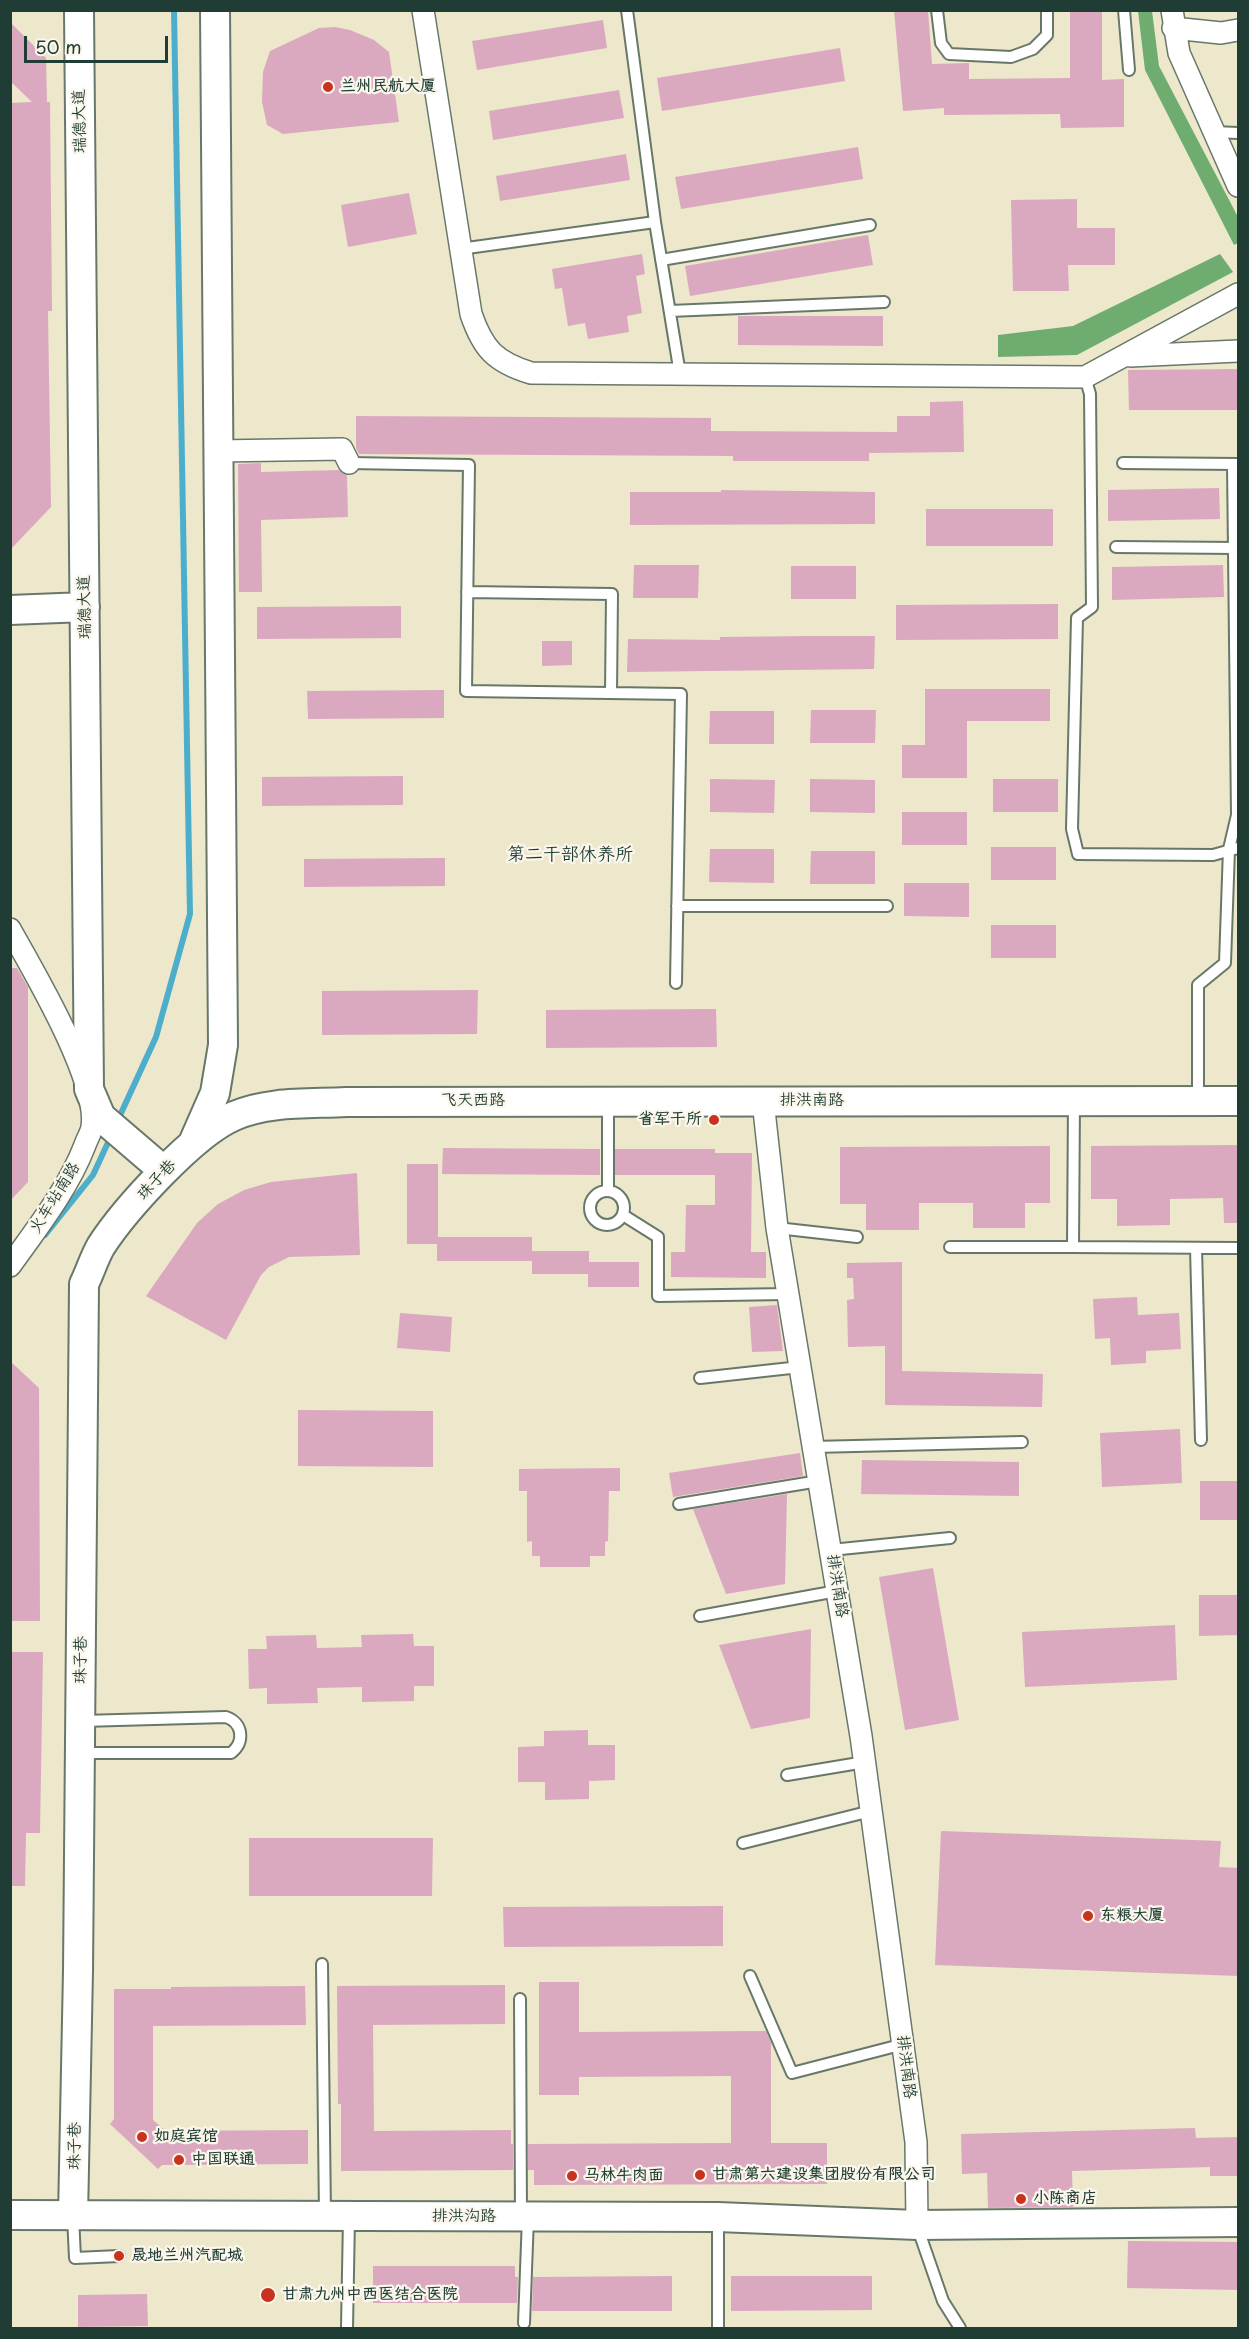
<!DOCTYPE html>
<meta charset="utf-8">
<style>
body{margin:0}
#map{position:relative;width:1249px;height:2339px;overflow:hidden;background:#ede7cb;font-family:"Playpen Sans",sans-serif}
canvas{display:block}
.frame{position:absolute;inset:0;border:12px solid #1f3d34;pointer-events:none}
.scale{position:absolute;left:24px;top:36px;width:144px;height:27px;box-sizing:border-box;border:3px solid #1f3d34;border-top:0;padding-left:8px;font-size:18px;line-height:21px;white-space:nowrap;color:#1f3d34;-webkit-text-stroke:4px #fbf7ec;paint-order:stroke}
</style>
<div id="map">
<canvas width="1249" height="2339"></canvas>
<div class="frame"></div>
<div class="scale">50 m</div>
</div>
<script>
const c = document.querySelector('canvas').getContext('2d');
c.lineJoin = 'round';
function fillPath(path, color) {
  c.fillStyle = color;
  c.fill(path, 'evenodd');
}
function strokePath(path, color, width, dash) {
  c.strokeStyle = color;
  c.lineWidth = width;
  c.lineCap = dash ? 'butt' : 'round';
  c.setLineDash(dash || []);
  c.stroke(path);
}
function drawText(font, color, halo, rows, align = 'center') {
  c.font = font + ' "Playpen Sans","LXGW WenKai TC",sans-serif';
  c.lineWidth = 4.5;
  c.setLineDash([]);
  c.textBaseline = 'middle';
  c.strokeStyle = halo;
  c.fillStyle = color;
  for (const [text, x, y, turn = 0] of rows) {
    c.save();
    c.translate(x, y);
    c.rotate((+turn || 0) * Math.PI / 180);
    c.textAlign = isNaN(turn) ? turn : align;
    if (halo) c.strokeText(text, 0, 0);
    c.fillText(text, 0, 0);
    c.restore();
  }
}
fillPath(new Path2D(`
 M1138,11H1152L1159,66L1238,217V243L1234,245L1145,70Z
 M1220,254L1233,272L1077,355L998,357V335L1073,326Z`), '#6ead6f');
strokePath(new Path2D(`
 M117,1122L156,1037L190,914L174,10
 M45,1235L93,1175L112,1134`), '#4caecb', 6);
fillPath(new Path2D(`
 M894,10H928L932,64L969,63V79L1070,78V10H1102V80L1124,79V127L1061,128L1060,114L944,115V108L903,111Z
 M603,20L607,48L477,70L472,41Z
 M10,22L46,58L47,102H50L52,311H48L51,507L10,550V103L32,102L10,81Z
 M335,27L350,30L374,40L389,52L399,122L283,134L267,125L262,102L263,72L270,51L319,28Z
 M840,48L845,81L662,111L657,78Z
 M619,90L624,118L493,140L489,111Z
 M858,147L863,179L681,209L675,177Z
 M626,154L630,180L500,201L496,176Z
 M409,193L417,234L348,247L341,205Z
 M1077,199V228H1115V265H1068L1069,291H1013L1011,200Z
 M868,235L873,265L690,296L685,266Z
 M642,254L645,274L636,276L642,313L627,316L629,332L588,339L585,323L568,326L562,288L555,289L552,269Z
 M738,316H883V346L738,345Z
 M1239,369V410H1129L1128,370Z
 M963,401L964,452L869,453V461H733V456L359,454L356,448V416L711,418V431L897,432V416H930V402Z
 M261,463V472L339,470L347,476L348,517L261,520L262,592H239L238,464Z
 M1219,488L1220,519L1108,521V490Z
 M721,490L875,492V524L630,525V492H721Z
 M926,509H1053V546H926Z
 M634,565H699L698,598H633Z
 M1223,565L1224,597L1112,600V567Z
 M791,566H856V599H791Z
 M1058,604V639L896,640V605Z
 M401,606V638L257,639V607Z
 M810,636H875L874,669L627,672L628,639L720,640V637Z
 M542,641H572V665L542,666Z
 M925,689H1050V721H967V778H902V745H925Z
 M444,690V718L308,719L307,691Z
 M811,710H876L875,743H810Z
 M710,711H774V744H709Z
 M403,776V805L262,806V777Z
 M710,779L775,780L774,813L710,812Z
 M810,779L875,780V813L810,812Z
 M993,779H1058V812H993Z
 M902,812H967V845H902Z
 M991,847H1056V880H991Z
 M710,849H774V883L709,882Z
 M811,851H875V884H810Z
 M445,858V886L304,887V859Z
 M904,883H969V917L904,916Z
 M991,925H1056V958H991Z
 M10,968H17L28,987V1182L10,1201Z
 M478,990L477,1034L322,1035V991Z
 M716,1009L717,1047L546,1048V1010Z
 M1239,1145V1223H1224L1223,1198L1170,1199V1225L1117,1226V1199H1091V1146Z
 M1050,1146V1203H1025V1228H973V1203H919V1230H866V1204H840V1147Z
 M443,1148L600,1149V1175L442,1174Z
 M615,1149H715V1153H752L751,1252H766V1278L671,1277V1252H685L686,1205H715V1175H615Z
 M407,1164H438V1237H532V1251H589V1262H639V1287H588V1274H532V1261H437V1244H407Z
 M357,1173L360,1255L289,1257L269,1267L261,1275L226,1340L146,1296L197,1223L218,1204L244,1190L271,1182Z
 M902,1262V1371L1043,1374L1042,1407L885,1405V1346L848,1347L847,1300L854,1299L853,1278H847V1263Z
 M1137,1297L1138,1315L1179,1313L1181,1349L1146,1351V1363L1111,1365L1110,1338L1095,1339L1093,1299Z
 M777,1305L783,1351L752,1352L749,1307Z
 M400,1313L452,1317L450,1352L397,1348Z
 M10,1361L39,1388L40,1621H10Z
 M298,1410L433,1411V1467L298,1466Z
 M1180,1429L1182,1483L1102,1487L1100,1433Z
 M800,1453L803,1476L673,1497L669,1473Z
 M862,1460L1019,1462V1496L861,1494Z
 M620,1468V1491H609L608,1541L605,1542V1556H590V1567H540V1556H532V1541L527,1542V1491H519V1469Z
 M1200,1481H1239V1520H1200Z
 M787,1494L785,1584L726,1594L693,1509Z
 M933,1568L959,1720L905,1730L879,1577Z
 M1199,1595H1239V1635L1199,1636Z
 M1175,1625L1177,1680L1025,1687L1022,1632Z
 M811,1629L810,1718L751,1729L719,1645Z
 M413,1634L414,1646H434V1686H414V1701L362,1702V1687L317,1688L318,1703L267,1704V1688L249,1689L248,1649H267L266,1636L316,1635L317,1648L362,1647L361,1635Z
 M10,1652H43L40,1833H26L25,1886H10Z
 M588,1730V1745H615V1780L589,1781V1799L545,1800V1782H518V1747L544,1746V1731Z
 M941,1831L1221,1841L1219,1867L1239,1868V1976L935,1965Z
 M249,1838H433L432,1896H249Z
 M723,1906V1946L504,1947L503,1907Z
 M539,1982H579V2032L766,2031L771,2043V2143H827V2184L534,2185V2170H528V2144L731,2143V2076L579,2077V2095H539Z
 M505,1985V2024L373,2025L374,2131L511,2130V2144H513V2170L341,2171V2104H338L337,1986Z
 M305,1986L306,2025L153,2026V2120L166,2131L308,2130V2164L162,2165L158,2169L110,2124L114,2119V1989H171V1987Z
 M1195,2128L1196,2138L1239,2137V2176H1210V2167L1072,2171L1073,2207L988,2208L987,2173L962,2174L961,2134Z
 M1128,2241L1239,2242V2290L1127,2288Z
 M373,2266H515V2277H518L517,2303H373Z
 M672,2276V2311H532L533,2277Z
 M731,2276H872V2310L731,2311Z
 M147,2294L148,2326L78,2327V2295Z`), '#daa9c0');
const lane = new Path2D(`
 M627,10L655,222
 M937,10L941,43L949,54L1011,57L1033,49L1047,35V10
 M1124,10L1129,70
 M1214,132L1238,133
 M460,249L655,222L680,374
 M661,260L870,225
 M670,311L884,302
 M1085,377L1090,394L1092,607L1077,618L1072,829L1078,854L1213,855L1238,848
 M349,463L469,465L466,691L681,694L676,983
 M1123,463L1238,464
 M1116,547L1238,548
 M467,592L612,594L611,693
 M677,906H887
 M1198,1101V985L1225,963L1229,849L1237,815L1233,464
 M590 1208a17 17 0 1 1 34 0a17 17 0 1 1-34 0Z
 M608,1191V1102
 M623,1215L658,1237V1296L788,1294
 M777,1228L857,1237
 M950,1247H1073L1074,1101
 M1073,1247L1238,1248
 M1196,1248L1201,1440
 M700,1378L800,1367
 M813,1447L1022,1442
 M679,1504L819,1481
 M831,1550L950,1538
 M700,1616L837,1591
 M80,1753H231C245,1742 243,1723 226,1717L82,1721
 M787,1775L865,1762
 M743,1843L871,1811
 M322,1964L325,2216
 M750,1976L792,2073L904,2044
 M520,1999L521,2216
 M73,2216L75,2258L119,2256
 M718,2218V2328
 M917,2226L943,2301L960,2328
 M524,2323L528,2217
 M347,2328L349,2217`);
const street = new Path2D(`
 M423,10L471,314C483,349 495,362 531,373L1085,377L1238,294
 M1172,10L1179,53L1238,186
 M1173,28L1221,33L1238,30
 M1130,356L1238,351
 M218,451L342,449L349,463
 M10,929C34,972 99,1081 92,1127C91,1133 87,1139 85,1145C68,1189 38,1227 10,1266
 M763,1101L777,1228L861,1736L916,2142L917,2225`);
const secondary = new Path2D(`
 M79,10L89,1089L101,1117L164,1171
 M10,610L85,607
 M193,1143L215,1093L223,1045L215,10
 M10,2215L718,2217L917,2225L1238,2222
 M73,2216L78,1971L84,1284C90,1272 94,1258 101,1246C125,1209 194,1133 234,1116C268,1101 309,1104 346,1102L1238,1101`);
strokePath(lane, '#677869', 14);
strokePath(street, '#677869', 24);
strokePath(secondary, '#677869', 32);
strokePath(lane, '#fff', 10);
strokePath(street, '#fff', 21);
strokePath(secondary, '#fff', 28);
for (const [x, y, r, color] of [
 [328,87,6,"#c8321e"],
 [714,1120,6,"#c8321e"],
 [1088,1916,6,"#c8321e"],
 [142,2137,6,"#c8321e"],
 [179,2160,6,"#c8321e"],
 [700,2175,6,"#c8321e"],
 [572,2176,6,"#c8321e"],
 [1021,2199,6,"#c8321e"],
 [119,2256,6,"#c8321e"],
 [268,2295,8,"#c8321e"]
]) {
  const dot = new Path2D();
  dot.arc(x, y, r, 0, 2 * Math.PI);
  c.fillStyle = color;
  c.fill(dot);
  strokePath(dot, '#fbf7ec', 2);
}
drawText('bold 16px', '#1f3d34', '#fbf7ec', [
 ["兰州民航大厦",340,87],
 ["省军干所",702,1120,"right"],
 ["东粮大厦",1100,1916],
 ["如庭宾馆",154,2137],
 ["中国联通",191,2160],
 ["甘肃第六建设集团股份有限公司",712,2175],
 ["马林牛肉面",584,2176],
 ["小陈商店",1033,2199],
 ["晟地兰州汽配城",131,2256],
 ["甘肃九州中西医结合医院",282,2295]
], 'left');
drawText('16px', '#1f3d34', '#fbf7ec', [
 ["瑞德大道",80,121,-91],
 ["瑞德大道",85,607,-91],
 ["飞天西路",473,1101],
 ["排洪南路",812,1101],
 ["珠子巷",157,1180,-47],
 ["火车站南路",55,1198,-58],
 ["排洪南路",837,1586,81],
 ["珠子巷",81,1660,-89],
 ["排洪南路",906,2067,83],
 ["珠子巷",75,2146,-89],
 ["排洪沟路",464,2217]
]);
drawText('18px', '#1f3d34', '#fbf7ec', [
 ["第二干部休养所",570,855]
]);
</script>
